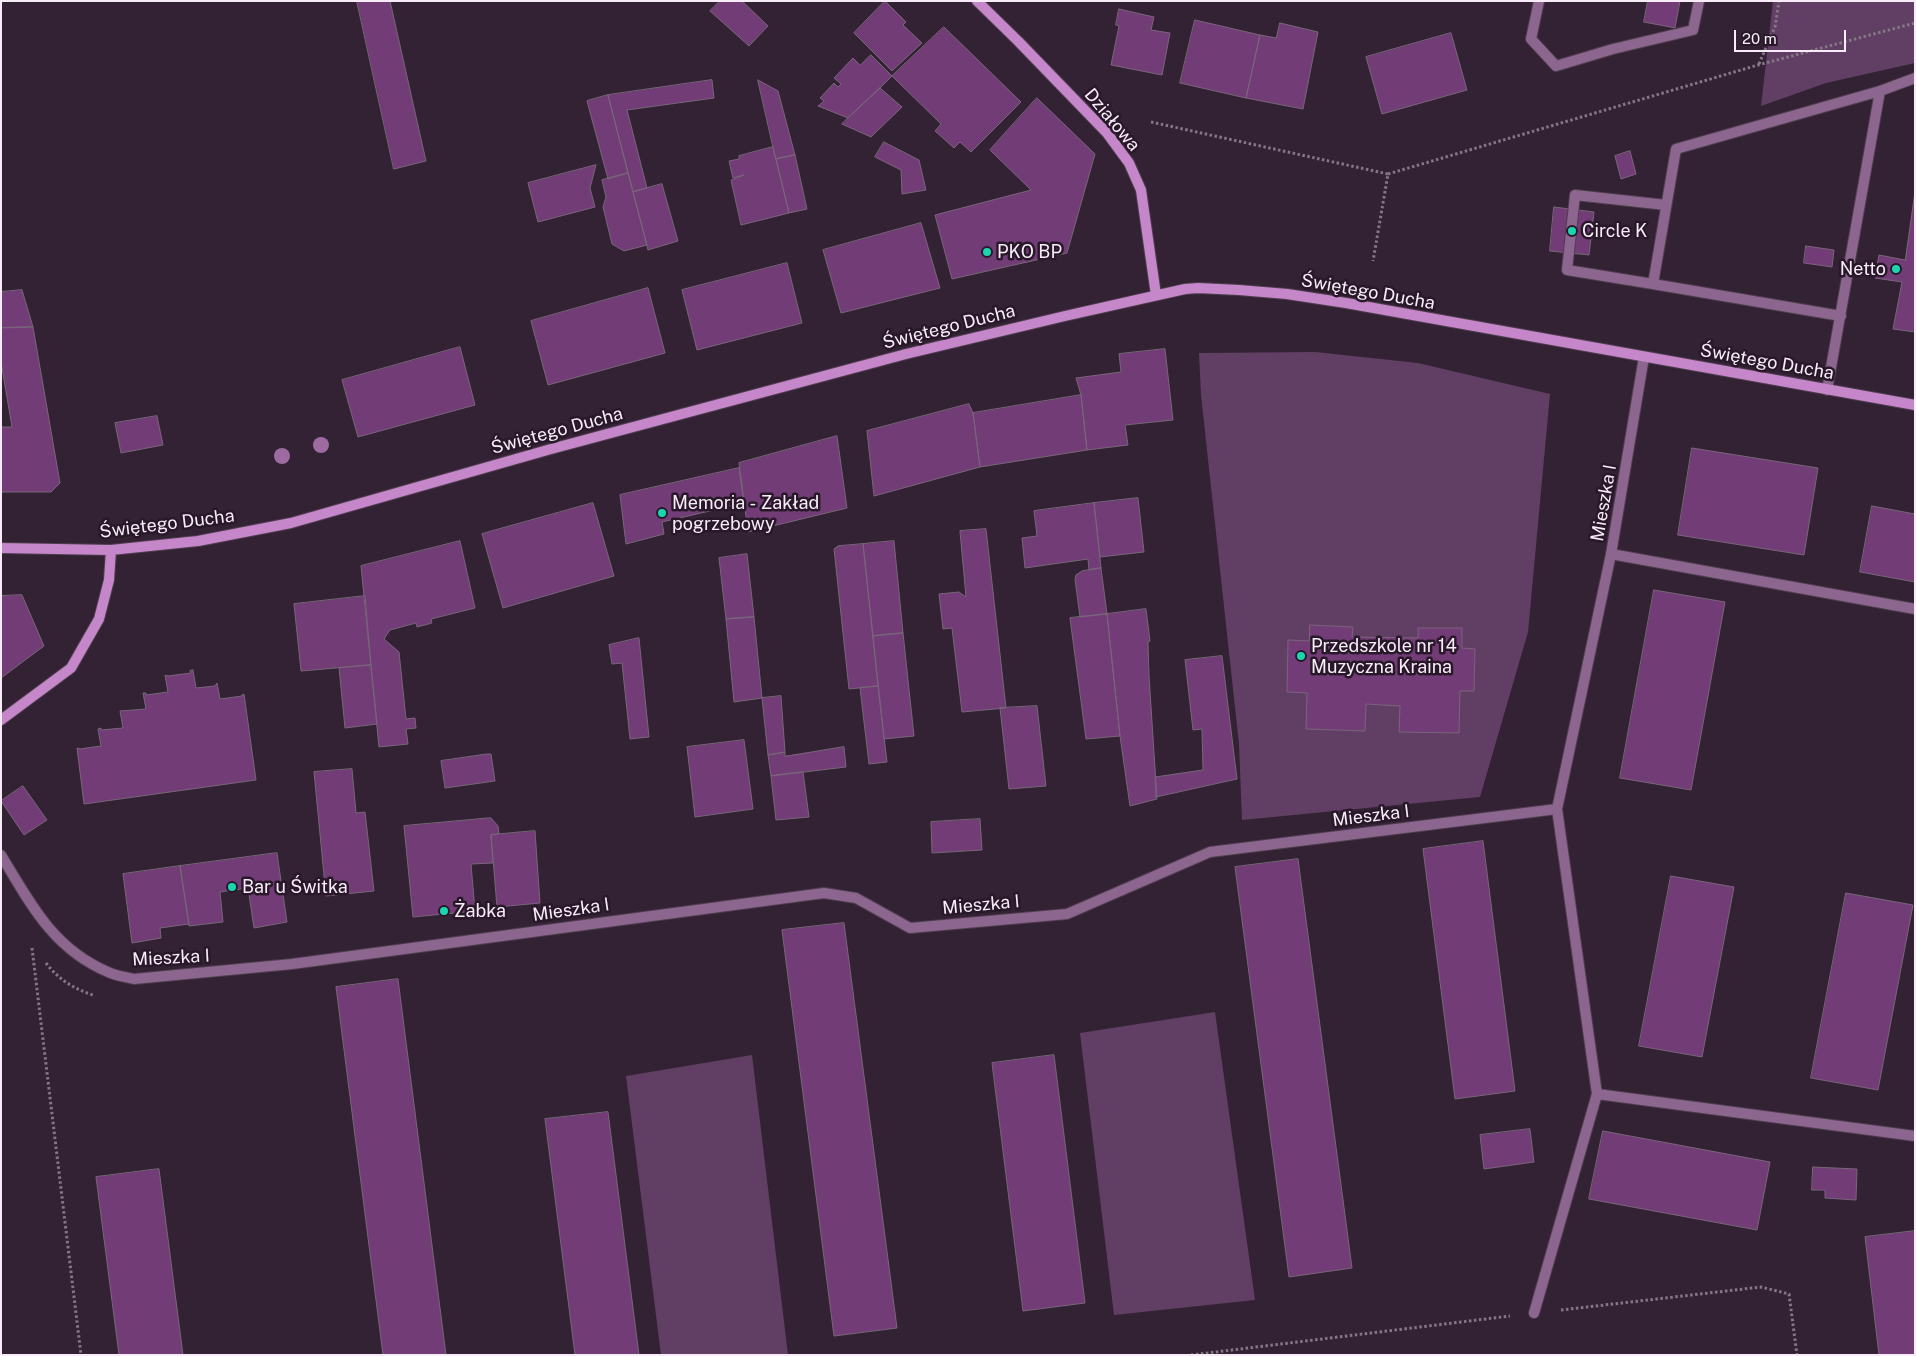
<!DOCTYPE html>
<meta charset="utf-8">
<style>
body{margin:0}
#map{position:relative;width:1916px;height:1356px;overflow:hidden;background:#332234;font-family:"Public Sans",sans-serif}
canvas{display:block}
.frame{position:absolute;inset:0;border:2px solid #f8ecf8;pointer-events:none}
.scale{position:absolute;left:1734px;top:30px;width:112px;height:22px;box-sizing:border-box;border:2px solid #f8ecf8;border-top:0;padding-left:6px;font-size:15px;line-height:18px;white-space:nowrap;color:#f8ecf8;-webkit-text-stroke:4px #29182a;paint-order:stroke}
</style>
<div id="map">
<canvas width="1916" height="1356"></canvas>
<div class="frame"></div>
<div class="scale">20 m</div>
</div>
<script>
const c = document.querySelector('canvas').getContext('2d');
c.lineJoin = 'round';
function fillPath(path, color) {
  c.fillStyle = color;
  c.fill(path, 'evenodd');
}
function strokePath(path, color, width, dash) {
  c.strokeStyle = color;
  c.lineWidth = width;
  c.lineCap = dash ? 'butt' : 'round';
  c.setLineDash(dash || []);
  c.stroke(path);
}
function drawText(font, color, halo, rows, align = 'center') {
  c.font = font + ' "Public Sans",sans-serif';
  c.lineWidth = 5;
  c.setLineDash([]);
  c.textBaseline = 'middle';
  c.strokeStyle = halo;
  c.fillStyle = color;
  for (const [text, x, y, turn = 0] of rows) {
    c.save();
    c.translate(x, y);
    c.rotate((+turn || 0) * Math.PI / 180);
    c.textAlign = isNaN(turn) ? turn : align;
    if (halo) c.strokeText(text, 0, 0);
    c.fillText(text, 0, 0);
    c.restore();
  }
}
fillPath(new Path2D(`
 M1773,1H1915V63L1826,83L1761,106Z
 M1315,352L1418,363L1550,394L1528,632L1480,797L1242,820L1239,744L1201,395L1199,353Z
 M1215,1012L1255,1300L1114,1315L1080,1033Z
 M752,1055L788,1355H661L626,1076Z`), '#613f64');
const building = new Path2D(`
 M357,1H390L426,161L394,169Z
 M720,1H742L768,26L749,46L710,11Z
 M885,1L906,22L903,25L922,43L892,71L854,33Z
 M1648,1H1680L1675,28L1644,22Z
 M1119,9L1154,17L1151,30L1170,33L1162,75L1111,65L1119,26L1116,25Z
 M1195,20L1260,35L1246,98L1180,83Z
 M1280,23L1318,32L1303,109L1246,98L1260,35L1276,38Z
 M944,27L1021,102L971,152L960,142L954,148L935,131L941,124L892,76Z
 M1451,33L1467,90L1382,114L1366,57Z
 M871,55L892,76L880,88L848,118L818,106L824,101L820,98L834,83L838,87L841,84L834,78L853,58L860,65Z
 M712,80L714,98L627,110L647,188L633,192L608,95Z
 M758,80L778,91L795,155L776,159Z
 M880,88L902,107L871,137L842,124Z
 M608,95L628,173L608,179L587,101Z
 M1037,98L1095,154L1067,253L952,279L935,215L1031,190L990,150Z
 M884,142L919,160L926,190L902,194L901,170L875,157Z
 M773,147L789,213L741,225L731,180L744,175L733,178L729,161L739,159V156Z
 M1630,151L1636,174L1621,179L1615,156Z
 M795,155L807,209L789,213L776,159Z
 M596,165L590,188L595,207L538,222L528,183Z
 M628,173L647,245L624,251L612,244L603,207L606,197L602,180Z
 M662,184L678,241L648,250L633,192Z
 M1915,192V332L1893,329L1902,282L1875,278L1879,255L1905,260Z
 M1554,207L1594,212L1589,255L1550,251Z
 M921,223L940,288L841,313L823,250Z
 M1806,246L1834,250L1832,267L1804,263Z
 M787,263L802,323L697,350L682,290Z
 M648,288L665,353L548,385L531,321Z
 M22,290L33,327L1,328V292Z
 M33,327L60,483L51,492H1V427H12L1,362V328Z
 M460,347L475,405L358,437L342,380Z
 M1165,349L1173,420L1125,425L1128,445L1087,450L1081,395L1076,378L1121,372L1119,354Z
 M1081,395L1087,450L980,467L973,413Z
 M969,404L973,413L980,467L874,496L867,431Z
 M157,416L163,445L121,453L115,423Z
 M837,436L847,508L748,532L739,463Z
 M1692,448L1818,468L1804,555L1678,535Z
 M739,468L744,503L662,522L664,534L626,544L620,495Z
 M1138,498L1144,552L1100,557L1094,503Z
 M593,503L614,576L503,608L482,534Z
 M1094,503L1101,568L1089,570L1088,559L1025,568L1022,538L1037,536L1034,511Z
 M1872,506L1915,514V582L1860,572Z
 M986,529L1006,708L962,712L952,628L943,629L939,594L959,592L966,597L960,531Z
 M460,541L475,608L431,619L432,623L417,627L416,623L390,630L384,639L399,652L406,719L415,718L416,728L406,729L408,744L379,747L361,566Z
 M894,541L903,633L873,636L863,544Z
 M863,544L878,686L849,689L834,549L838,546Z
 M747,554L754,617L726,619L719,558Z
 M1101,568L1107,614L1080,617L1075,579L1076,575L1082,571Z
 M1654,590L1725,602L1691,790L1620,778Z
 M22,595L44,646L1,678V596Z
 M365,596L371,665L301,671L294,604Z
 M1146,609L1150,641L1148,642L1149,676L1157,799L1130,806L1120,736L1107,614Z
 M1107,614L1120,736L1086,739L1070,618Z
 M754,617L762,698L734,702L726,619Z
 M1310,625L1353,627L1352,637L1418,638V628H1462V648L1475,649L1474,691H1460L1459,733L1399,732L1400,706L1366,704L1365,731L1306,729L1307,693L1287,692L1288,640L1309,641Z
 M903,633L914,736L884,739L873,636Z
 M639,638L649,737L630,739L622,663L612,664L609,645Z
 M1222,656L1237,779L1156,797L1155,777L1203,770L1202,731V729L1193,730L1185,660Z
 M371,665L377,724L345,728L339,668Z
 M193,670L196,688L215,686L217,683L220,699L242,696V695L244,694L256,780L84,804L77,748L80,749L101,746L98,729L101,728V730L123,728L120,711L146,709L143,693H146V695L168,692L165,675L168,676L191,673L190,671Z
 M878,686L887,762L869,764L860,688Z
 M781,696L785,752L768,755L762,698Z
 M1037,706L1046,786L1009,789L1000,708Z
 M744,740L753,809L695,817L687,747Z
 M844,747L846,767L771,776L768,755L785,752V756Z
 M487,754H491L495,781L445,788L441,761Z
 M352,769L356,813L365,812L374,891L326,896L314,772Z
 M803,772L809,817L776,820L771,776Z
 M23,786L47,820L24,835L1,801Z
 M491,818L498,826L499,834L491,835L493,863L471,864L475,911L413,917L404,826Z
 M980,819L982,850L932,853L931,822Z
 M535,831L540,903L497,907L491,835Z
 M1483,841L1515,1091L1455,1099L1423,849Z
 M277,853L287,922L254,928L248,888L220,892L223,922L189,926L180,866Z
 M1298,859L1352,1268L1289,1277L1235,867Z
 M180,866L189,924L160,928L161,938L132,943L123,874Z
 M1671,876L1734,887L1702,1057L1639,1046Z
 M1846,893L1913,905L1878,1090L1811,1078Z
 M844,923L897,1328L834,1336L782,930Z
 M398,979L446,1355H383L336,987Z
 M1054,1055L1085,1303L1023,1311L992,1063Z
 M608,1112L639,1355H575L545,1119Z
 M1530,1129L1534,1162L1484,1169L1480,1135Z
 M1603,1131L1770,1162L1757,1230L1589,1199Z
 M1813,1167L1857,1169L1856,1200L1825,1198V1190H1812Z
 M159,1169L183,1355H119L96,1177Z
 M1915,1231V1355H1879L1865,1237Z`);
fillPath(building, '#723d76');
strokePath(building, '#79657a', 1);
const lane = new Path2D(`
 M1539,1L1531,39L1556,66L1613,49L1693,30L1699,1
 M1653,284L1567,270L1575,195L1666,205
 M1841,316L1653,284L1676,149L1880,91
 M1827,390L1880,91L1915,78
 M1611,554L1915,609
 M1557,809L1597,1094L1915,1136
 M1534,1313L1597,1094`);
const street = new Path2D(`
 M1,855C30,903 53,949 108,972C116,976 126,977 134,979L292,964L824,893L856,898L910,928L1067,914L1210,852L1557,809L1611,554L1644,357`);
const secondary = new Path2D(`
 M977,1L1018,41L1107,133L1129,163L1141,190L1156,295
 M1,548L111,550L198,541L291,523L551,449L906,354L1065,316L1185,289L1198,288L1239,290L1287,294L1346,303L1915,405
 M1,720L71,668L99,619L109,580L111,550`);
strokePath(lane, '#4f3e4f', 12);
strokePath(street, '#4f3e4f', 12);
strokePath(secondary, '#4f3e4f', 12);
strokePath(new Path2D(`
 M1759,64L1775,27L1779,1
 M1151,122L1388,174L1373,261
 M1388,174L1758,65L1915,23
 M32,948L81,1355
 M46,963C58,979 74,989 93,995
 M1561,1310L1761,1287L1789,1294L1797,1355
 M1191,1355L1510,1316`), '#857685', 3, [2.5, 2.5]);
strokePath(lane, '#8c668f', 10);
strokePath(street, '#8c668f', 10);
strokePath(secondary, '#c587c9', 10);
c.fillStyle = '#9e6ba1';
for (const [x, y] of [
 [321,445],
 [282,456]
]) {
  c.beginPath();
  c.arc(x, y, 8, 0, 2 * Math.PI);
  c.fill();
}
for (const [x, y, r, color] of [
 [1572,231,5,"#1bd5b1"],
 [987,252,5,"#1bd5b1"],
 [1896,269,5,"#1bd5b1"],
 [662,513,5,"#1bd5b1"],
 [1301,656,5,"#1bd5b1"],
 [232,887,5,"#1bd5b1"],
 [444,911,5,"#1bd5b1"]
]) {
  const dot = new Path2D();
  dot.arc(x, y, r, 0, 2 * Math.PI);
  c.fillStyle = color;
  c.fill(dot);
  strokePath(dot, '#29182a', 2);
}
drawText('18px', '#f8ecf8', '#29182a', [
 ["Działowa",1112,120,50],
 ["Świętego Ducha",1368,292,10],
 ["Świętego Ducha",949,327,-14],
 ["Świętego Ducha",1767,362,10],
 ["Świętego Ducha",557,431,-15],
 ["Mieszka I",1604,503,-80],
 ["Świętego Ducha",167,524,-7],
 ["Mieszka I",1371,816,-7],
 ["Mieszka I",981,905,-5],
 ["Mieszka I",571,910,-8],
 ["Mieszka I",171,958,-3]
]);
drawText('18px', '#f8ecf8', '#29182a', [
 ["Circle K",1582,231],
 ["PKO BP",997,252],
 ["Netto",1886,269,"right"],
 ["Memoria - Zakład",672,503],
 ["pogrzebowy",672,524],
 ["Przedszkole nr 14",1311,646],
 ["Muzyczna Kraina",1311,667],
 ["Bar u Świtka",242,887],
 ["Żabka",454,911]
], 'left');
</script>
